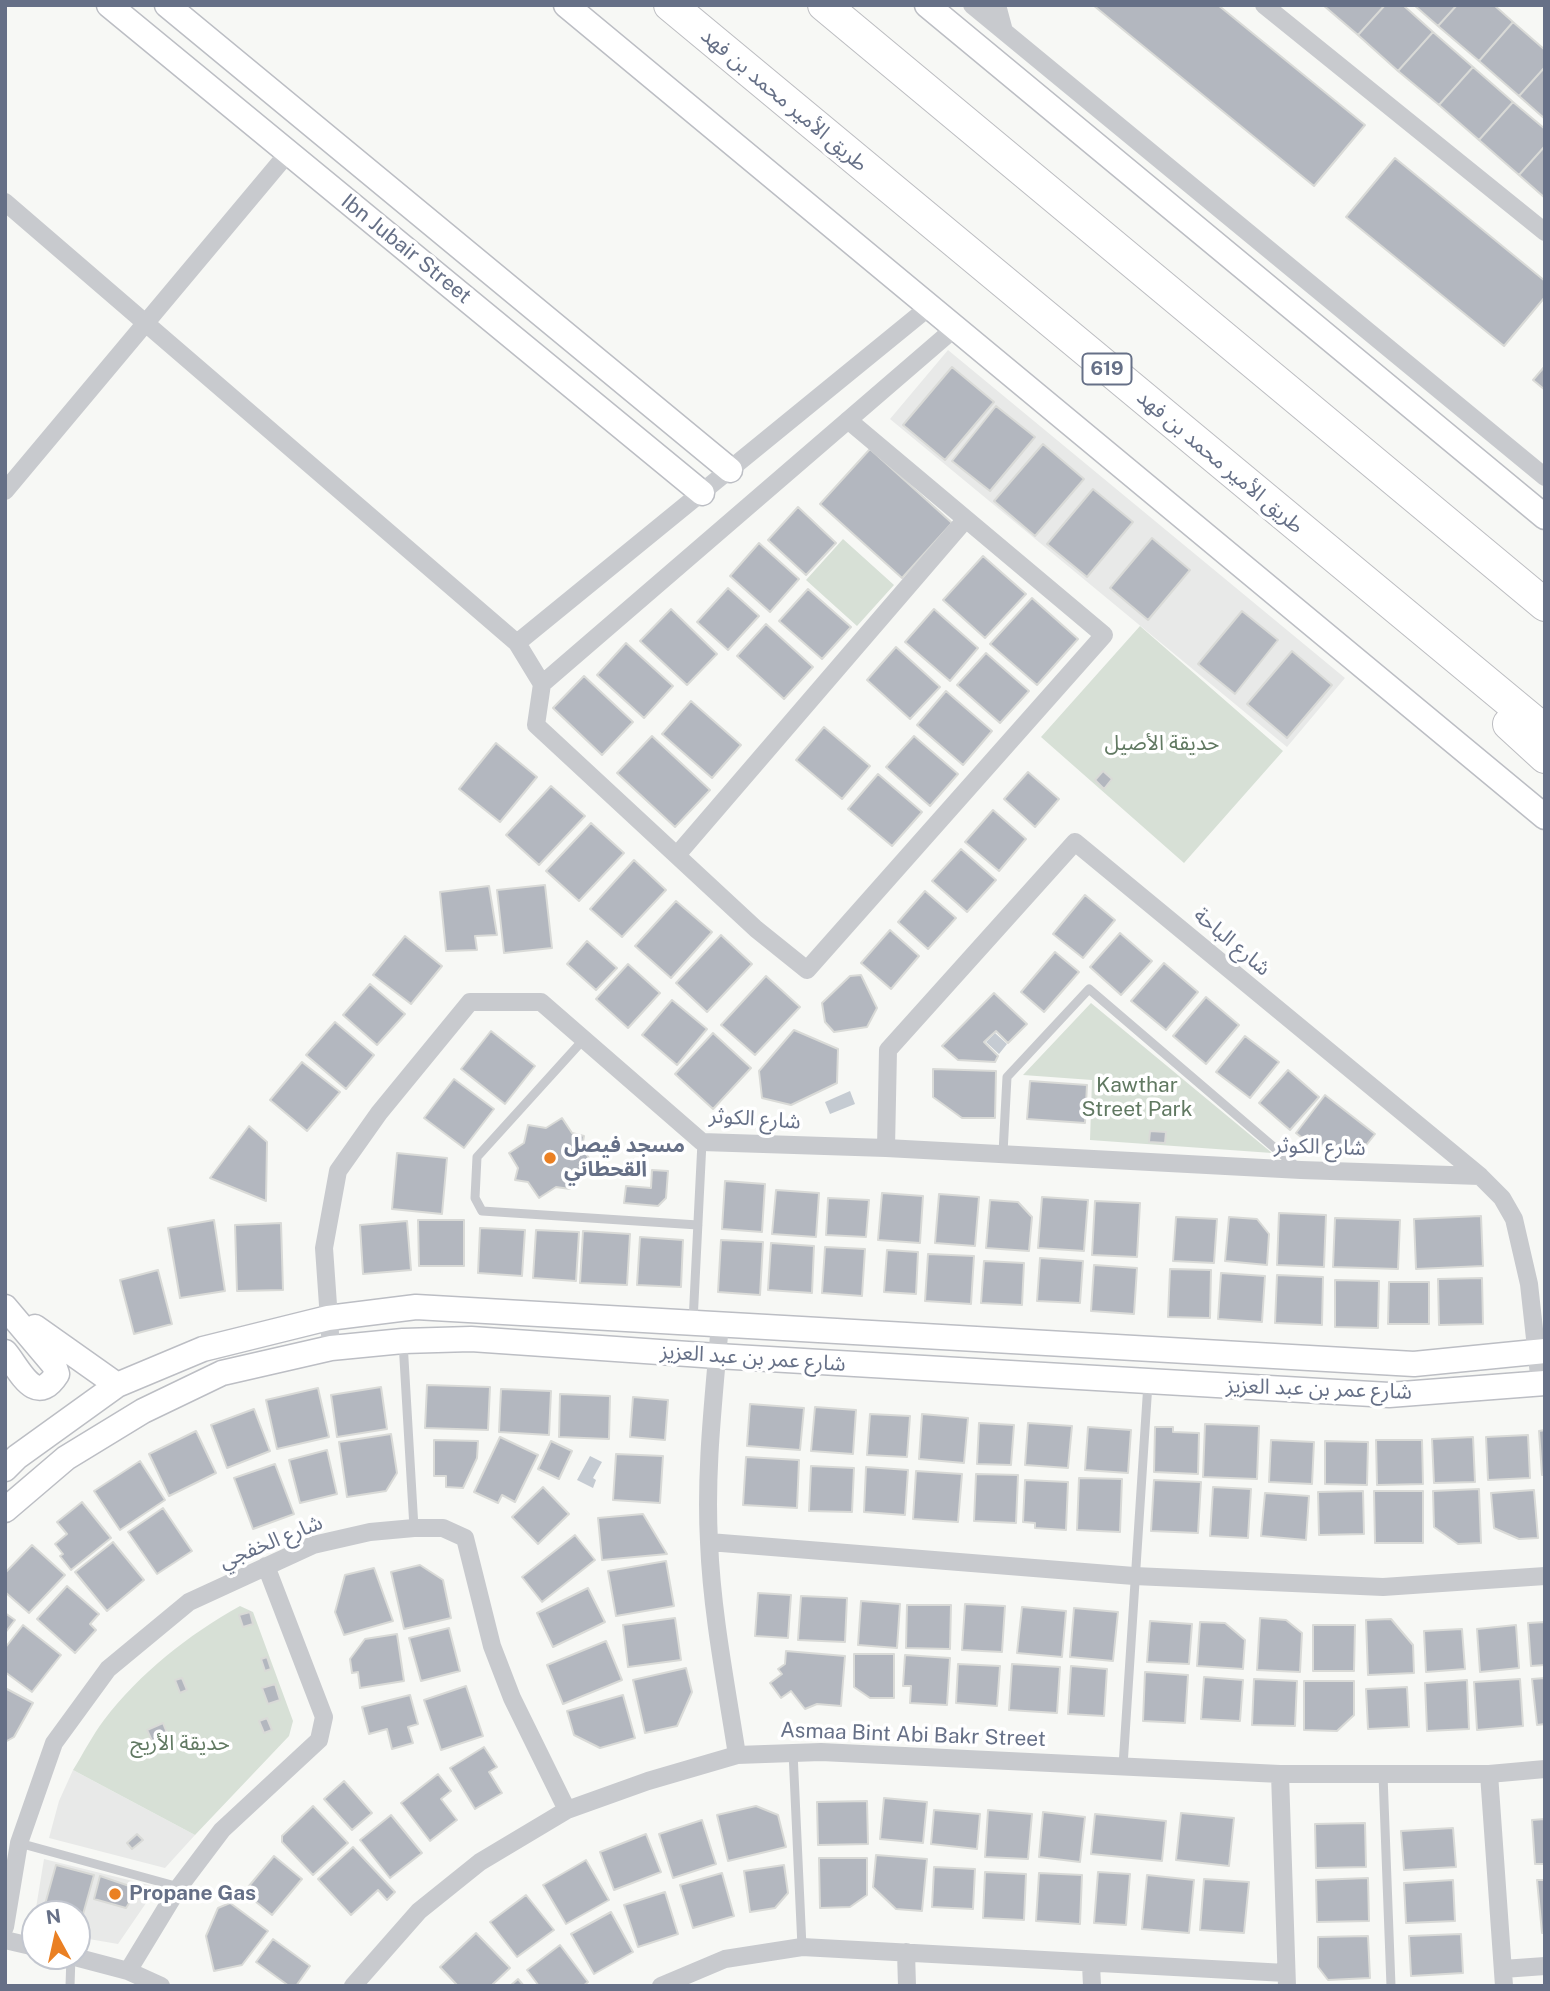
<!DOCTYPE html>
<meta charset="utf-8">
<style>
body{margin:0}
#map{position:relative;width:1550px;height:1991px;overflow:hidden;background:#f7f8f5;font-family:"Public Sans",sans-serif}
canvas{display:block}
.frame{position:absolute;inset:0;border:7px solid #667087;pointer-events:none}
.north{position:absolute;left:21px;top:1900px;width:70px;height:70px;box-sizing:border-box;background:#fff;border:2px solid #c2c6cf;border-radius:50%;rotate:352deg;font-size:19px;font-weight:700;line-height:28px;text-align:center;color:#667087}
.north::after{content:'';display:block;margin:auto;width:24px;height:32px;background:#ea8023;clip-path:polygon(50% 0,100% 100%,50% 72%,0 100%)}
</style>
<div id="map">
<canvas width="1550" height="1991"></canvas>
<div class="frame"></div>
<div class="north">N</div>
</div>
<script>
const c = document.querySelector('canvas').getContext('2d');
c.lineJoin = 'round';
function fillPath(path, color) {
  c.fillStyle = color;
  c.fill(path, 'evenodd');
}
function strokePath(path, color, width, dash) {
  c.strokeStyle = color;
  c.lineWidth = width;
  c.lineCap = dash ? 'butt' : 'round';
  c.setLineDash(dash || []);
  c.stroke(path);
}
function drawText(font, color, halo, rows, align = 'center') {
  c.font = font + ' "Public Sans","Noto Sans Arabic",sans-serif';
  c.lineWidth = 7;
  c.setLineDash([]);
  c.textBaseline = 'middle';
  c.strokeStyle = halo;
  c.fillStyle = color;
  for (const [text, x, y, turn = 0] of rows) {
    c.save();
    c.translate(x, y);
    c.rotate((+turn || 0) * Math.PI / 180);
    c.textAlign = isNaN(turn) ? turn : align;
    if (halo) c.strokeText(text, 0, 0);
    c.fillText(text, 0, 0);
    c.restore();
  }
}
fillPath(new Path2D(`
 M948,350L1345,678L1287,747L890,419Z
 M73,1770L195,1835L165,1868L49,1838L59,1801Z
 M44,1859L157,1887L118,1944L77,1937V1914H35Z`), '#e8e9e8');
fillPath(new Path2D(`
 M843,539L894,585L857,626L806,580Z
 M1140,626L1283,751L1184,863L1041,737Z
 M1091,1003L1272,1153L1090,1140L1092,1080L1023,1075Z
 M240,1606L253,1612L293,1721L289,1736L195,1835L73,1770C83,1754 92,1736 104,1720C140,1673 188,1635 240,1606Z`), '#d7e0d6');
fillPath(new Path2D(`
 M995,1033L1007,1044L999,1054L986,1042Z
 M850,1091L855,1104L830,1114L825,1102Z
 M590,1456L602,1462L593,1478L596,1480L593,1488L577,1480Z`), '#c5cbd2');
const building = new Path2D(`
 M1093,5H1218L1365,125L1314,186Z
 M1323,5H1385L1358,35Z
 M1385,5H1403L1433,32L1398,71L1358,35Z
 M1414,5H1457L1438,26Z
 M1457,5H1494L1513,22L1479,61L1438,26Z
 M1513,22L1545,50V67L1519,96L1479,61Z
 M1433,32L1473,67L1439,105L1398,71Z
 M1473,67L1513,102L1479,140L1439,105Z
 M1545,67V119L1519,96Z
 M1513,102L1545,129V146L1519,175L1479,140Z
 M1545,146V198L1519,175Z
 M1395,158L1545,281V297L1504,346L1346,217Z
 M1545,366V390L1533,380Z
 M952,367L994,402L945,460L903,425Z
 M996,406L1035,437L990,491L952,461Z
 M1043,444L1084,479L1035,536L994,501Z
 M870,449L952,523L902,578L820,504Z
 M1093,489L1133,522L1087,577L1047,544Z
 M798,507L836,543L806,575L768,540Z
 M1152,538L1190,570L1148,620L1110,588Z
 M759,543L799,579L770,612L730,576Z
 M983,556L1026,594L985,638L943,600Z
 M728,588L759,616L728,650L697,622Z
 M808,589L851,627L822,659L779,621Z
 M1032,598L1078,639L1037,685L990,644Z
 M671,609L717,654L687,685L640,641Z
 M934,609L978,648L950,681L905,642Z
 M1242,611L1278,640L1235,694L1198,664Z
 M766,624L813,667L784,699L737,656Z
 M626,643L673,686L644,718L597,675Z
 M896,647L940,687L910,719L867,680Z
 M1292,651L1332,685L1287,738L1247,704Z
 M986,653L1029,691L1000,723L957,685Z
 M584,676L633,722L602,755L553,708Z
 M946,691L992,731L963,765L917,725Z
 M691,701L741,745L712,778L662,734Z
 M824,727L870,766L842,799L796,760Z
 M652,736L710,790L675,827L617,773Z
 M914,736L958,774L930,806L886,767Z
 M496,743L537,777L500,822L459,789Z
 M1103,771L1112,779L1104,789L1095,780Z
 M1028,772L1059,799L1035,827L1004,799Z
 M878,774L922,812L892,846L848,809Z
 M551,786L585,816L539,865L506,835Z
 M993,810L1026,839L999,871L965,842Z
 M591,823L624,853L579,901L546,871Z
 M961,849L996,880L967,912L932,881Z
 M634,860L666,890L622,937L590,909Z
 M545,885L552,948L504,953L497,890Z
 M489,886L497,935L475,936L477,950L446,951L440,892Z
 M925,891L956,918L928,949L898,922Z
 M1085,895L1115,920L1083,958L1053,934Z
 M676,901L712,932L671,978L635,946Z
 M890,930L919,956L891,989L861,963Z
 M1120,933L1152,961L1121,995L1090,967Z
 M721,935L752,964L707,1012L676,983Z
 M405,936L442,966L411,1004L373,975Z
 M587,941L617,968L596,990L567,964Z
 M1055,952L1079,972L1044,1012L1021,992Z
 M1164,963L1198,992L1166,1030L1131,1001Z
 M628,964L660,993L628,1028L596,999Z
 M861,975L877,1008L867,1027L834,1032L825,1022L822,1003L850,976Z
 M766,976L800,1007L755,1055L721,1025Z
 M370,984L405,1014L377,1045L343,1015Z
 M994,993L1027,1024L1008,1043L996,1031L984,1042L998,1056L995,1062L958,1060L942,1046Z
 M1206,997L1239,1025L1206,1064L1173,1036Z
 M672,1000L707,1029L677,1065L642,1035Z
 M335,1022L374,1055L346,1089L306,1055Z
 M794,1030L838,1049L837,1083L791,1105L762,1098L759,1071Z
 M491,1031L535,1066L505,1104L461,1069Z
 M713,1033L751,1068L713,1109L675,1074Z
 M1245,1036L1279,1062L1250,1098L1216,1072Z
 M302,1062L340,1092L307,1131L270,1100Z
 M933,1069L996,1071L995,1118H962L933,1097Z
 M1288,1070L1319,1097L1290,1130L1259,1103Z
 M454,1079L494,1109L464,1148L424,1118Z
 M1030,1081L1087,1085L1085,1123L1027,1119Z
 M1325,1095L1375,1134L1364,1148L1311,1145L1296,1133Z
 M562,1118L572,1133L584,1136L582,1147L592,1163L574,1174L570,1189L556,1187L539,1198L528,1182L515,1180L518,1168L509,1153L524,1143L528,1125L546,1128Z
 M249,1126L267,1142L266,1201L210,1178Z
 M1150,1131L1166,1132L1165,1143L1149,1142Z
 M397,1153L447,1158L442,1214L392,1209Z
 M652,1170L668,1171L666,1198L658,1206L624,1203L626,1186L651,1188Z
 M725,1181L765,1184L762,1232L722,1229Z
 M776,1190L819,1193L816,1237L772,1234Z
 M882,1193L923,1196L920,1243L878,1240Z
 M939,1194L979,1197L975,1246L935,1243Z
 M1042,1197L1088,1200L1084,1251L1038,1248Z
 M828,1198L869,1200L866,1237L826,1235Z
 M990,1200L1018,1202L1032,1217L1029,1251L986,1248Z
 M1095,1201L1140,1203L1137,1257L1092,1255Z
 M1279,1213L1326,1215L1324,1267L1277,1265Z
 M1481,1216L1483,1266L1416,1269L1414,1219Z
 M1176,1217L1217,1219L1214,1263L1173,1261Z
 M1229,1217L1257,1219L1269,1234L1267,1265L1225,1261Z
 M1335,1218L1400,1220L1398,1269L1333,1267Z
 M214,1220L225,1291L180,1298L168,1228Z
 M418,1220H464V1266H419Z
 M407,1221L411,1270L363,1274L360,1225Z
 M281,1223L283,1290L237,1291L235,1225Z
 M480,1228L525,1230L522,1276L478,1273Z
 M536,1230L579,1232L576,1281L533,1278Z
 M583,1231L630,1234L627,1285L580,1283Z
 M640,1237L683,1240L681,1287L637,1285Z
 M721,1240L763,1242L760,1295L718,1292Z
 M771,1243L814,1246L812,1293L768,1290Z
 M825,1247L865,1249L862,1296L822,1293Z
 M887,1250L918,1252L916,1294L884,1292Z
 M928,1254L974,1256L971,1304L925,1301Z
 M1040,1258L1083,1261L1080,1303L1037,1301Z
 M984,1261L1024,1263L1022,1305L981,1303Z
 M1094,1265L1137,1268L1134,1314L1091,1311Z
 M1170,1269L1211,1270L1210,1318L1168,1317Z
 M158,1270L172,1324L134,1334L120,1280Z
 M1221,1273L1265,1276L1262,1322L1218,1319Z
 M1277,1275L1323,1277L1322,1325L1275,1323Z
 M1482,1278L1483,1324L1439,1325L1438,1279Z
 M1335,1280L1379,1281L1378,1328L1335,1327Z
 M1389,1282H1429V1324H1388Z
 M427,1385L490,1387L488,1430L425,1428Z
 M381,1387L387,1429L337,1437L331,1395Z
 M318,1388L329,1437L277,1449L266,1400Z
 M501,1389L551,1391L549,1435L499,1432Z
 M560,1394L610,1396L609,1439L559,1437Z
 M633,1397L668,1400L665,1440L630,1437Z
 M750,1404L804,1408L800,1450L747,1446Z
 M815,1407L856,1410L853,1454L811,1451Z
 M254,1409L270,1451L227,1468L211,1425Z
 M870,1414L910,1416L907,1457L867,1455Z
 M922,1414L968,1418L964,1463L919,1459Z
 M979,1423L1014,1425L1011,1465L977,1464Z
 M1028,1423L1072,1426L1068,1468L1025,1465Z
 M1205,1424L1259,1426L1257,1479L1203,1477Z
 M1088,1427L1131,1430L1128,1473L1085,1470Z
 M1155,1427H1173V1432L1199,1433L1198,1474L1154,1472Z
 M1545,1430V1475H1542L1539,1431Z
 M196,1431L216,1473L169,1496L149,1454Z
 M391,1434L397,1473L386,1491L347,1497L339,1442Z
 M1528,1435L1530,1478L1488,1480L1486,1437Z
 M500,1437L538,1455L515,1502L502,1495L498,1503L474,1492Z
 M1473,1437L1475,1482L1434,1483L1432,1439Z
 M434,1440L478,1441L477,1458L463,1488L446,1487V1476H434Z
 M1271,1440L1314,1442L1312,1484L1269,1482Z
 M1376,1440H1422L1423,1484L1377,1485Z
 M551,1441L572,1451L559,1479L538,1469Z
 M1325,1441L1368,1442L1367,1485L1325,1484Z
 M327,1450L337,1494L300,1503L289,1460Z
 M616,1454L663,1456L660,1503L613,1500Z
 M746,1457L799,1460L797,1508L743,1505Z
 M140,1461L165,1500L120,1530L94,1491Z
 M275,1464L294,1514L253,1529L234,1478Z
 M811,1466L854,1468L852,1512L809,1511Z
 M866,1467L908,1470L905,1515L864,1512Z
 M916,1471L962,1474L958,1522L913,1519Z
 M976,1474L1018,1475L1016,1523L974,1521Z
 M1079,1478L1122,1479L1120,1532L1077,1530Z
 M1025,1480L1068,1482L1066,1530L1035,1528V1523L1023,1522Z
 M1154,1480L1201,1482L1198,1533L1151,1531Z
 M543,1487L569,1514L538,1544L512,1517Z
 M1213,1487L1251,1489L1248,1538L1210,1536Z
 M1479,1489L1481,1543L1458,1544L1434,1527L1433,1491Z
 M1534,1490L1538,1538L1519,1539L1494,1528L1491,1493Z
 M1363,1491L1364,1534L1319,1535L1318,1492Z
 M1374,1491H1423V1543H1375Z
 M1265,1493L1309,1496L1306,1540L1261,1536Z
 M82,1502L111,1538L71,1570L60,1556L63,1554L55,1544L67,1534L57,1522Z
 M163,1508L192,1551L157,1574L128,1532Z
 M643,1514L667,1554L602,1560L598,1518Z
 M575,1535L595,1560L542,1602L522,1577Z
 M113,1542L144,1580L107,1611L75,1572Z
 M32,1545L65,1575L29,1613L5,1592V1573Z
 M666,1561L674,1606L616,1616L608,1571Z
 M420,1565L443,1580L451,1618L404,1629L391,1572Z
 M374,1568L393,1621L344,1635L335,1612L345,1575Z
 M67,1586L99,1614L90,1624L96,1630L75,1653L37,1619Z
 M588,1588L605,1622L553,1647L537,1613Z
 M758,1593L791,1595L788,1638L755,1636Z
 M801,1596L847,1598L845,1642L798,1640Z
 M861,1601L900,1604L897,1648L858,1645Z
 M965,1604L1005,1606L1002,1652L962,1650Z
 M907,1605H951L950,1649L906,1648Z
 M1022,1607L1066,1611L1062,1657L1017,1653Z
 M1074,1608L1118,1612L1113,1661L1070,1657Z
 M250,1612L253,1624L243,1627L239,1615Z
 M5,1613L15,1620L5,1633Z
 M675,1618L681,1660L628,1667L623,1625Z
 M1260,1618L1286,1620L1302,1633L1300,1672L1257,1670Z
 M1391,1619L1413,1645L1414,1673L1368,1675L1366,1620Z
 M1150,1621L1192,1624L1189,1664L1147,1662Z
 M1200,1622L1225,1623L1245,1640L1243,1669L1197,1666Z
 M1545,1622V1665L1531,1666L1528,1623Z
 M23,1625L61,1655L32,1692L5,1672V1648Z
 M1313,1625H1355L1354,1671H1313Z
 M1516,1625L1519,1668L1480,1672L1477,1629Z
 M449,1628L460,1671L421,1681L409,1638Z
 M1462,1629L1465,1669L1426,1672L1424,1631Z
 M397,1634L404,1681L360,1688L358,1672L352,1673L350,1659L365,1639Z
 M606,1641L622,1680L563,1704L547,1665Z
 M786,1651L845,1656L841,1706L817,1704L805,1709L791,1691L781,1698L770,1683L782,1674L778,1669L785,1664Z
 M854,1654H894V1698H870L854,1687Z
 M905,1655L950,1658L947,1705L910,1703L911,1686H903Z
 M267,1657L271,1669L265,1671L261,1659Z
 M958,1664L1000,1666L997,1706L956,1703Z
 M1012,1664L1060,1667L1057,1713L1009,1710Z
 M1071,1666L1107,1669L1104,1716L1068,1714Z
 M686,1668L692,1692L677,1726L645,1733L633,1680Z
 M1145,1672L1188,1675L1185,1723L1143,1721Z
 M1204,1677L1243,1680L1240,1721L1201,1719Z
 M182,1678L187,1690L180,1693L175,1680Z
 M1545,1678V1724L1537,1725L1532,1679Z
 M1254,1679L1297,1681L1295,1726L1252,1725Z
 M1520,1679L1523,1726L1477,1730L1474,1682Z
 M1467,1680L1469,1729L1427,1731L1425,1683Z
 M1304,1681H1354V1715L1337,1731L1304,1730Z
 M275,1684L280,1700L268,1704L262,1688Z
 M466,1686L483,1736L441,1750L424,1700Z
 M1407,1687L1409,1727L1368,1729L1366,1689Z
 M5,1688L33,1703L14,1737L5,1742Z
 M410,1695L418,1724L408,1727L413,1743L392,1749L387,1729L369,1734L362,1707Z
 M623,1695L635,1738L600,1748L574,1735L567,1711Z
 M267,1718L272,1730L264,1733L259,1721Z
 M163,1723L169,1738L154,1745L147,1730Z
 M193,1738L196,1748L190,1751L186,1740Z
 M484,1747L497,1767L489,1772L502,1793L475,1809L450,1768Z
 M438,1774L451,1791L441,1799L457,1820L430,1841L401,1803Z
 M344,1781L372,1813L352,1830L324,1799Z
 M884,1798L927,1802L923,1843L880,1839Z
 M867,1801L868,1844L818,1845L817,1802Z
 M313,1806L348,1843L313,1875L282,1842V1836Z
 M756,1806L778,1815L786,1847L728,1861L717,1815Z
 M934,1810L980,1814L977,1849L931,1844Z
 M988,1810L1032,1814L1028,1859L985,1857Z
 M1043,1812L1085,1817L1080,1862L1039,1857Z
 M1181,1813L1234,1818L1229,1866L1176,1860Z
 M1095,1814L1166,1821L1162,1861L1091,1854Z
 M391,1815L422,1853L390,1878L360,1840Z
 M1545,1819V1864H1535L1532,1820Z
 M702,1820L716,1864L673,1878L659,1834Z
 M1365,1823L1366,1867L1316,1868L1315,1824Z
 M1453,1828L1456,1867L1404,1870L1401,1831Z
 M137,1834L143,1840L132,1849L127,1843Z
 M646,1834L661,1872L614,1890L600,1852Z
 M353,1847L395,1892L387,1900L378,1890L351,1915L318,1879Z
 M876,1855L927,1859L922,1911L896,1909L873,1887Z
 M274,1856L302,1879L272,1915L244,1892Z
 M819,1858H867V1895L850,1907L820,1908Z
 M586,1860L609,1900L566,1924L543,1885Z
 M56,1865L94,1875L82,1918L77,1917V1914H67L44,1908Z
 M784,1865L788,1893L775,1908L750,1912L744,1871Z
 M934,1867L975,1869L973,1909L932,1907Z
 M985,1872L1026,1874L1024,1920L983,1918Z
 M1098,1872L1130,1874L1126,1925L1094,1923Z
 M722,1873L734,1916L693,1928L680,1885Z
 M1039,1873L1082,1875L1080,1924L1036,1921Z
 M1147,1875L1194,1880L1189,1933L1142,1929Z
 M100,1876L138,1889L126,1908L94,1899Z
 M1368,1878L1369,1921L1317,1922L1316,1880Z
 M1204,1879L1249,1882L1244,1933L1200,1930Z
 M1453,1880L1455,1921L1406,1923L1404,1883Z
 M1537,1880H1545V1933H1542Z
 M665,1892L678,1934L638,1947L624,1905Z
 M526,1895L554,1930L517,1957L490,1922Z
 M230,1903L268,1931L242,1965L214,1971L206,1936L218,1908Z
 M611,1912L633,1952L594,1974L571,1934Z
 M476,1933L510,1968L491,1986H458L440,1967Z
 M1461,1934L1463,1973L1411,1976L1409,1936Z
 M1368,1936L1370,1978L1328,1980L1318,1967V1937Z
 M273,1939L310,1966L296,1986H289L256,1962Z
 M560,1945L588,1982L583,1986H539L527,1970Z
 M518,1979L524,1986H510Z`);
fillPath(building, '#b3b7bf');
strokePath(building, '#d9dad7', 2);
const secondary = new Path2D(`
 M109,5L702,493
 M167,5L730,470
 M566,5L1545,817
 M927,5L1545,517
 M5,1307L54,1365L57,1374C35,1409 19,1368 5,1352
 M35,1327L117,1385
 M5,1469L17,1457L117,1385L203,1349L328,1318L416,1307L1414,1364L1545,1351
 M5,1510L66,1458L143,1411L222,1373L331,1348L403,1341L471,1339L717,1356L1389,1395L1545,1383`);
const highway = new Path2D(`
 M670,5L1545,731
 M824,5L1545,605
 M1509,724L1545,757`);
strokePath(secondary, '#bcbec4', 27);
strokePath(highway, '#bcbdc1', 34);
strokePath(new Path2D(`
 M584,1039L477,1157L475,1198L482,1211L698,1225
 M1003,1153L1007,1077L1089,989L1297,1167
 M693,1322L702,1142
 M403,1342L414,1528
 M793,1752L802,1947
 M1123,1766L1148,1383
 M1383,1775L1391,1986
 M19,1843L179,1887
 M70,1986L71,1956`), '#c8cace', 9);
strokePath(new Path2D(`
 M972,5L1545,477
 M997,5L1004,31
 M1264,5L1545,232
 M5,202L517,643L542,684L536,725L756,929L807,970L1104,635L848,420
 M5,491L288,153
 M517,643L929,307
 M542,684L955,328
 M677,855L966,519
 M886,1148L888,1050L1075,842L1480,1176L1502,1198L1514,1219L1529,1284L1540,1384
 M720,1323C714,1397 705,1469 709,1542C712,1614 726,1684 737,1755
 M331,1348L324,1248L338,1171L379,1113L470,1002H541L702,1142L886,1148L1301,1170L1480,1176
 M709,1542L1134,1576L1383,1587L1545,1576
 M1280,1774L1287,1986
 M1489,1774L1504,1986
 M5,1927L19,1843L54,1743L108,1669L189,1602L313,1545L370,1532L414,1528H443L465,1538L492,1646L512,1698L567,1810
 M5,1940L35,1947
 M906,1952L907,1986
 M71,1956L128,1971L161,1986
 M1091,1964L1092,1986
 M1503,1969L1545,1966
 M128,1971L179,1887L222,1830L319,1740L324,1717L266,1566
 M353,1986L419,1911L480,1862L567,1810L648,1781L737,1755L821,1752L1280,1774H1489L1545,1769
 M661,1986L725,1959L802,1947L1286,1973`), '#c8cace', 18);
strokePath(secondary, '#fff', 24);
strokePath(highway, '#fff', 32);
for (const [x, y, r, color] of [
 [550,1158,7,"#ea8023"],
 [115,1894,7,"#ea8023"]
]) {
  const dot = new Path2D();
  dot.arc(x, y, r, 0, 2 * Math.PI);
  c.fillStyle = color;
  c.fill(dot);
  strokePath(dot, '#fff', 2.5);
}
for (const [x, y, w] of [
 [1107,369,49]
]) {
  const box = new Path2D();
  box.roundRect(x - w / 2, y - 15.5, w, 31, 5);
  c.fillStyle = '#fff';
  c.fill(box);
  strokePath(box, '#667087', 2);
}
drawText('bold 19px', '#667087', null, [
 ["619",1107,369]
]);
drawText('21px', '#667087', '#fff', [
 ["طريق الأمير محمد بن فهد",784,100,40],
 ["Ibn Jubair Street",406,249,39],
 ["طريق الأمير محمد بن فهد",1220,462,40],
 ["شارع الباحة",1232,942,40],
 ["شارع الكوثر",755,1119,4],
 ["شارع الكوثر",1320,1147,2],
 ["شارع عمر بن عبد العزيز",753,1358,4],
 ["شارع عمر بن عبد العزيز",1319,1389,2],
 ["شارع الخفجي",271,1542,-22],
 ["Asmaa Bint Abi Bakr Street",913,1735,2]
]);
drawText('21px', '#617962', '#fff', [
 ["حديقة الأصيل",1162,744],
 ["Kawthar",1137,1086],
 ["Street Park",1137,1110],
 ["حديقة الأريج",180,1744]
]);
drawText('bold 21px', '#667087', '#fff', [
 ["مسجد فيصل",564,1146],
 ["القحطاني",564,1170],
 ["Propane Gas",129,1894]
], 'left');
</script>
